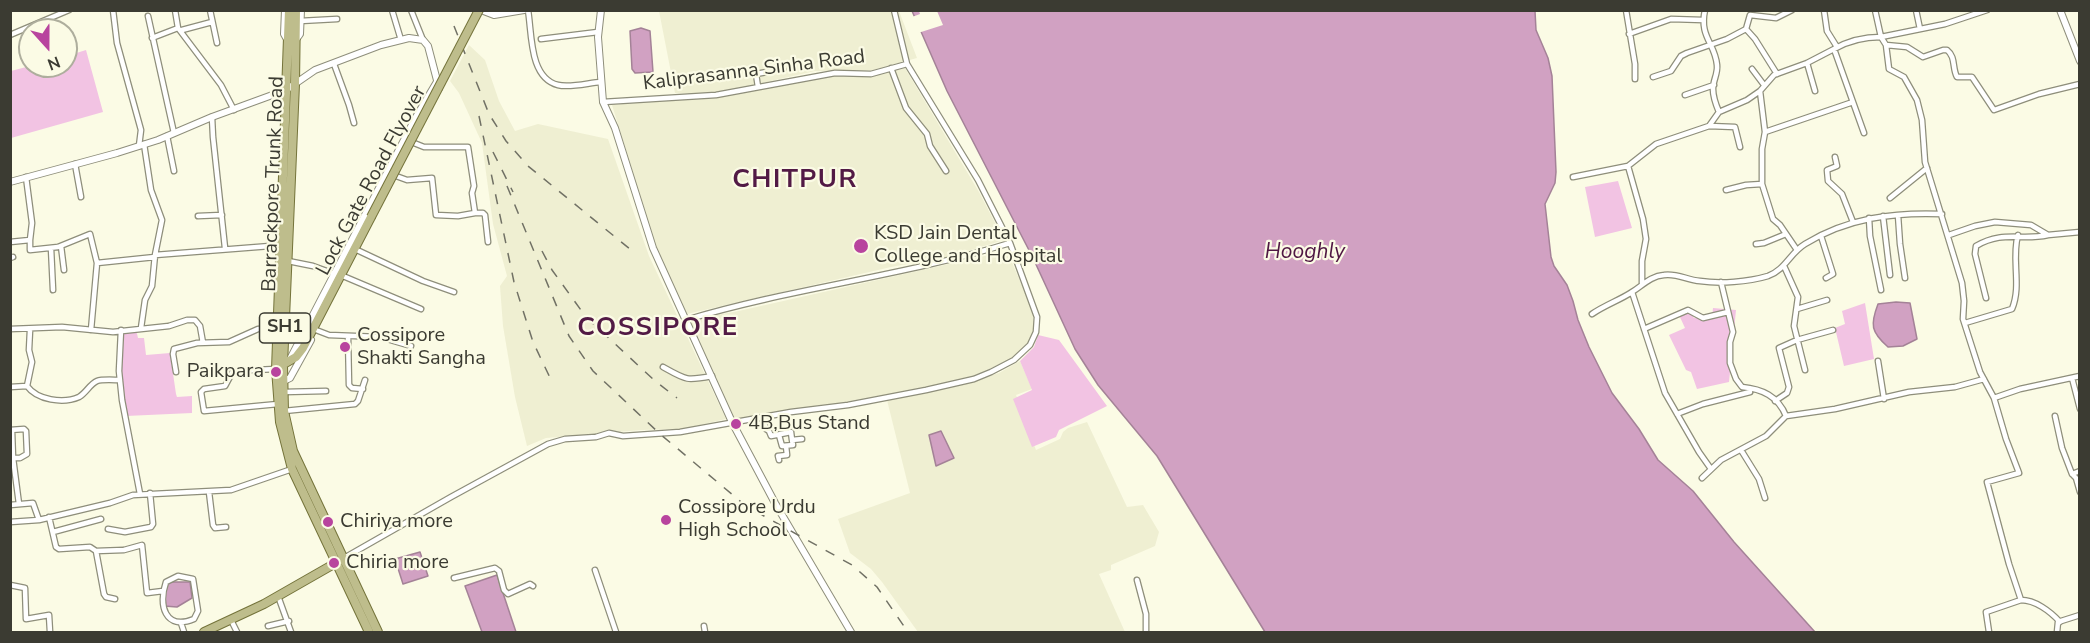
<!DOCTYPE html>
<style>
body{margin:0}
#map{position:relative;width:2090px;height:643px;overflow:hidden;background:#fbfbe5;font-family:"Nunito Sans",sans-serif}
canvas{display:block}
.frame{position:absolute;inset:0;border:12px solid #3b3b32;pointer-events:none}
.north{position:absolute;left:18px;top:18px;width:60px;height:60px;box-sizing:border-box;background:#fbfbe5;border:2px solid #aeae9d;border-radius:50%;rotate:159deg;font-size:16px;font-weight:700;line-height:24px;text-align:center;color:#3b3b32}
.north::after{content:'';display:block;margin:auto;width:21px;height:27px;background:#b8449e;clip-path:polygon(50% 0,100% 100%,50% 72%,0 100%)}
</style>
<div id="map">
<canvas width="2090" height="643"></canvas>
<div class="frame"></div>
<div class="north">N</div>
</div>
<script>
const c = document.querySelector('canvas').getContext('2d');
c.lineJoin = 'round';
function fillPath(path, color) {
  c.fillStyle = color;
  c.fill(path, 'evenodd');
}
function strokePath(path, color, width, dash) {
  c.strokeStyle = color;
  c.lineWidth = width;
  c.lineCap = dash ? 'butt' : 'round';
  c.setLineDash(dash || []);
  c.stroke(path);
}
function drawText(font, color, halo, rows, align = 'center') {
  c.font = font + ' "Nunito Sans",sans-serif';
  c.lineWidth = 4.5;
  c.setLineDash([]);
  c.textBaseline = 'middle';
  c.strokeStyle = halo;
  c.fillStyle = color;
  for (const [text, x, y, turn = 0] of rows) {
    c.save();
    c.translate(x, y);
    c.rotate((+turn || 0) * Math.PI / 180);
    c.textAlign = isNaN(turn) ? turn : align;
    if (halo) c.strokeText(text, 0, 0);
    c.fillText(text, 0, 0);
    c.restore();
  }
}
fillPath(new Path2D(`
 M659,11H899L917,58L873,70L815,71L709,95L675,93Z
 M469,45L485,60L499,101L515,131L538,124L608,139L649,256L726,419L682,429L641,430L546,438L527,446L515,397L503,326L500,286L507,276L493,224L482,143L459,93L450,81Z
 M905,68L979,192L1004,240L948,257L891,267L687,314L656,247L612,105L720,95L837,74L870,76Z
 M1007,251L1033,311L1034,331L1028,344L1011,359L976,375L929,387L849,403L821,405L732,420L686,320L734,312Z
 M1020,361L1032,389L1016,395L1036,450L1060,439L1063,432L1068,428L1087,422L1127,507L1143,505L1159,532L1155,546L1111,565V570L1099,574L1125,632H918L882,582L871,569L850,553L838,519L910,493L887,400L964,383L999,373Z`), '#efefd2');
fillPath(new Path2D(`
 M86,50L103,112L11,138V71L30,66H66V54L67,56Z
 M1618,181L1632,228L1595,237L1585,187Z
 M1865,303L1874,359L1844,366L1835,328L1845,324L1842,311Z
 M1713,308L1736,310L1729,382L1697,389L1691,372L1686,370L1669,335L1685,328L1679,315L1690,312L1694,318H1712Z
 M136,329L138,338H144L146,355L170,353L176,394L177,397L192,396V413L126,416L119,371L121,330Z
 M1038,335L1059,340L1107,406L1059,430L1056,437L1032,447L1013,399L1032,390L1020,361L1034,347Z`), '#f2c3e3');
const water = new Path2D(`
 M912,11H1535L1536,30L1548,58L1552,76L1556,172L1555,183L1545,204L1551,257L1554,266L1567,285L1573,301L1578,320L1589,347L1612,393L1639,429L1658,460L1693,491L1734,542L1815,632H1265L1157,456L1098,385L1075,349L1033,258L947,91Z
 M641,28L650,31L653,72L635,73L632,69L630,31Z
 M1896,302L1910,303L1917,339L1903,346L1888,347C1871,332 1870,325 1878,304Z
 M941,431L954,458L936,466L929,435Z
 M420,552L428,576L403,584L395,559Z
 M497,575L516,632H482L465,586Z
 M170,582H190L192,598L177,607L164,606L165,585Z`);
fillPath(water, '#d1a1c2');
strokePath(water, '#a48297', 1.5);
fillPath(new Path2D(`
 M919,11H937L943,25L918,33L912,17L920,14Z`), '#fbfbe5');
const minor = new Path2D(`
 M113,10L117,43L141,130L139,146
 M175,10L178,28L221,85L234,110
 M210,10L217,43
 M392,10L401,40
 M411,10L423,40
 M528,10C532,33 529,78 558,85C570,88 588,83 601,82
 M1626,10L1635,64V79
 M1824,10L1827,31L1837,47
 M1875,10L1881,37L1945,24L1987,10
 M1916,10L1920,29
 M148,16L174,133
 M300,21L337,19
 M1746,29L1755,39L1777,74
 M182,30L212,22
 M1629,34L1671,19L1703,20
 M10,35L69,10
 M152,38L178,28
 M541,39L598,32
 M1886,45L1907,47L1923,57L1943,50H1947C1956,57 1952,68 1957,77H1972L1994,110L2039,94L2080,84
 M1834,49C1848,41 1865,37 1881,37L1886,45L1889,69L1904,77L1917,100L1922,120L1925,162L1962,283L1964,301L1963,319L1980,372L1994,398
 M1807,63L1815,91
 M334,64L349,105L354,123
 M891,68L906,108L927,134L930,146L946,171
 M1752,69L1764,85
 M1653,77L1671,71L1681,56L1687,53L1727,39L1746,29L1750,15L1776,18L1792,10
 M758,87L756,74L783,69
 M1760,91L1774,75L1807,63L1834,49L1864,133
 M1685,95L1714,85
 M603,102L716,95L835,73L871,74L907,64
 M1719,112L1747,100L1760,91L1765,132L1762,149V184L1773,219L1780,225L1797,250
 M212,117L213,137L225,248
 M1709,126L1735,127L1740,147
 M1765,132L1853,102
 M167,136L174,171
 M1835,157L1837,166L1827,170L1828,181L1842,194L1853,222
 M75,164L81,197
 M1628,166L1643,219L1646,239L1642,261V283
 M396,176L407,180L432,178L436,215L458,216L475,213L472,193L474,186L468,147H424L414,143
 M26,177L32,223L30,240
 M1573,177L1628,166L1656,144L1709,126L1719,112C1716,105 1713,96 1713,89C1713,80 1718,74 1717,65C1715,43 1699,37 1705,10
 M1726,190L1746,185L1762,184
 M1890,198L1927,168
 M475,213H483L485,215L488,242
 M1898,215L1900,244L1905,278
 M198,216L222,215
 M1883,216L1890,275
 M1869,218L1870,236L1881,290
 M1949,235L1975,226L1995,222L2031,225L2048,235L2080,232
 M1821,236L1833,274L1826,278
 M10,242L30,240V250L58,247L90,234L97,263L155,257
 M1756,244L1764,243L1786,234
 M61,246L64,270
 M51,248L53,290
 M357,250L423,281L454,292
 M155,255L283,245
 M10,258L13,257
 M288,261L313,266L335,274
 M1784,266L1798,297L1794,326L1805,370
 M343,276L421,309
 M1721,282L1733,332L1730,342V363L1736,379L1742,387C1762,389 1778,396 1786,416
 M1632,292L1665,393L1699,452L1711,469
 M1986,298L1975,254L1976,246C2003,230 2021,241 2048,235
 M1797,309L1827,300
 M1592,314C1605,305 1620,300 1632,292C1643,285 1651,276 1664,275C1677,273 1687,280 1700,281C1720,284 1748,282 1768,276C1785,270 1790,253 1805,244C1847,218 1894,212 1942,214
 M686,320C792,288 904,276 1010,243
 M1965,323L2012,309C2022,285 2011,259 2018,235
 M141,328L145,300L152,286L155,255L162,220L151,190L144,144
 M10,329L62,327L113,332L169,326L187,320H195L200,326L203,343
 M1644,329L1688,310L1703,318L1728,312
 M91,330L97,263
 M121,330L119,371L122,400L140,494
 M316,330L329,335L380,337L411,346
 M348,336L349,385L352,388L363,389
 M1878,361L1884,399
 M663,367C686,380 686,381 712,376
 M276,369L233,371L225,386L204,389L201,392L204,411L278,404
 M176,372L173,354L174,349L197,343L229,342L258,329L277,328
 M2072,378L2080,409
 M27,386C37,400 63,404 79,397C86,393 90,384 97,381C102,379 114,380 120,380
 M10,387L27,386L32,362L29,350L30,330
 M284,392L326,391
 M1775,401L1787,393L1789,387L1779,348L1797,340L1833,330
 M284,411L355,404L358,401L365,380
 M1677,414L1703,404L1750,392
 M2055,416L2062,448L2072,474
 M762,417L766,429L769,431L771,436L791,432L792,440L802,439
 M10,430L24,429L26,431L27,454L20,458H13L19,504
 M12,430L13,458
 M779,435L782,446L793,445L792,440
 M1741,450L1759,479L1765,498
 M779,460L778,456L787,455L786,446
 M2080,471L2072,474L2076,478L2080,492
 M1702,478L1721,460L1766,436L1786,416L1835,409L1909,392L1955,387L1984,379
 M209,492L213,525L215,528L226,527
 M10,505L33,503L39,520
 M49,517L56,547L59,549L90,547L96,551L124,550L142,545L147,593L163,591
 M10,522L39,520L110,503L133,495L231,490L292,469
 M108,529L125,532L151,527L153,524L150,493
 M53,532L101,519
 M96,551L104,594L106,597L115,599
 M344,558L451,497L548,444L565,439L596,437L609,433L623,436L680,432L791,412L848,405L926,390L974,379L991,372L1014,360L1030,345L1036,332L1037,317L1010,243L978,180L907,64L894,10
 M595,570L616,632
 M178,576L193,579L198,611L194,619C165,631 158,605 166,582Z
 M454,578L495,568L499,571L504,590L508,594L530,584L533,586
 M1137,580L1146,614V632
 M10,585L25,588L26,619L49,615L50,632
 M278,596L291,632
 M2021,600C2035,600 2050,611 2060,622
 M231,620L237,632
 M181,623L184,632
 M268,626L289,621
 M704,626L705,632
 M1989,632L1986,612L2021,600L2009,564L1987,482L2019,473L2006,439L1994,398L2020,389L2080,376
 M2057,632L2058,622L2080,615`);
const tertiary = new Path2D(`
 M285,10L284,34L288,41
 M481,10L494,15L524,10
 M601,10L598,37L603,102L615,128L653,248L732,422L775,503L851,632
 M2060,10L2080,61
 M295,41L300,34L301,10
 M10,182L117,153L158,140L212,117L286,90L315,70L381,45L409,38L423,40L428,46L439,88
 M289,361L416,117L438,80
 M280,383L290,378L311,340`);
const primary = new Path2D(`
 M289,10L276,369L280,422L292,469L369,632
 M296,10L295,84L283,365L284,411L293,451L378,632
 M282,365L296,357L303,348L371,217
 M204,632L264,604L341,560`);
strokePath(minor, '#8e8e7b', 7);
strokePath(tertiary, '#8e8e7b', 8);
strokePath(primary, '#74733a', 10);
strokePath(minor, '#fff', 4.5);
strokePath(tertiary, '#fff', 6);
strokePath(primary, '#bebd8c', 8);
strokePath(new Path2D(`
 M454,26L489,114L506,141L528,166L636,254
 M479,116L514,282L533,342L553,384
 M493,152L513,192
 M507,186L569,336L593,371L660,434L746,506L852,565L877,587L908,632
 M542,251L552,270L586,317L654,380L677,398`), '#717165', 1.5, [10, 10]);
const primaryBridge = new Path2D(`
 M371,217L479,10`);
strokePath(primaryBridge, '#74733a', 10, []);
strokePath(primaryBridge, '#bebd8c', 8);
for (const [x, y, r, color] of [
 [861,246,8,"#b8449e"],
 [345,347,6,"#b8449e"],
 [276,372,6,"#b8449e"],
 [736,424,6,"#b8449e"],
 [666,520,6,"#b8449e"],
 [328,522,6,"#b8449e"],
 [334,563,6,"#b8449e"]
]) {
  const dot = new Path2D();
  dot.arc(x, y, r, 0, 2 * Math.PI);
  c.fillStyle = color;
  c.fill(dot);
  strokePath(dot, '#fbfbe5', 2);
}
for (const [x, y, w] of [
 [285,328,51]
]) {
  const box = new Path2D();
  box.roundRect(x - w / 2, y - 15, w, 30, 4.5);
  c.fillStyle = '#fbfbe5';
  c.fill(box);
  strokePath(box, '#3b3b32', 1.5);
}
drawText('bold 18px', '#3b3b32', null, [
 ["SH1",285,328]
]);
drawText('20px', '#3b3b32', '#fbfbe5', [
 ["Kaliprasanna Sinha Road",754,71,-7],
 ["Lock Gate Road Flyover",372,181,-62],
 ["Barrackpore Trunk Road",274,184,-88]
]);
drawText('20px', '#3b3b32', '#fbfbe5', [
 ["KSD Jain Dental",874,234],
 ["College and Hospital",874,257],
 ["Cossipore",357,336],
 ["Shakti Sangha",357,359],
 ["Paikpara",264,372,"right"],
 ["4B,Bus Stand",748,424],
 ["Cossipore Urdu",678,508],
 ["High School",678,531],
 ["Chiriya more",340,522],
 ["Chiria more",346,563]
], 'left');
drawText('italic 21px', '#501743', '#fbfbe5', [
 ["Hooghly",1305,253]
]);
c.letterSpacing = '1.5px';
drawText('bold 26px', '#521a45', '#fbfbe5', [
 ["CHITPUR",795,181],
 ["COSSIPORE",658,329]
]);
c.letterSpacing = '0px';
</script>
